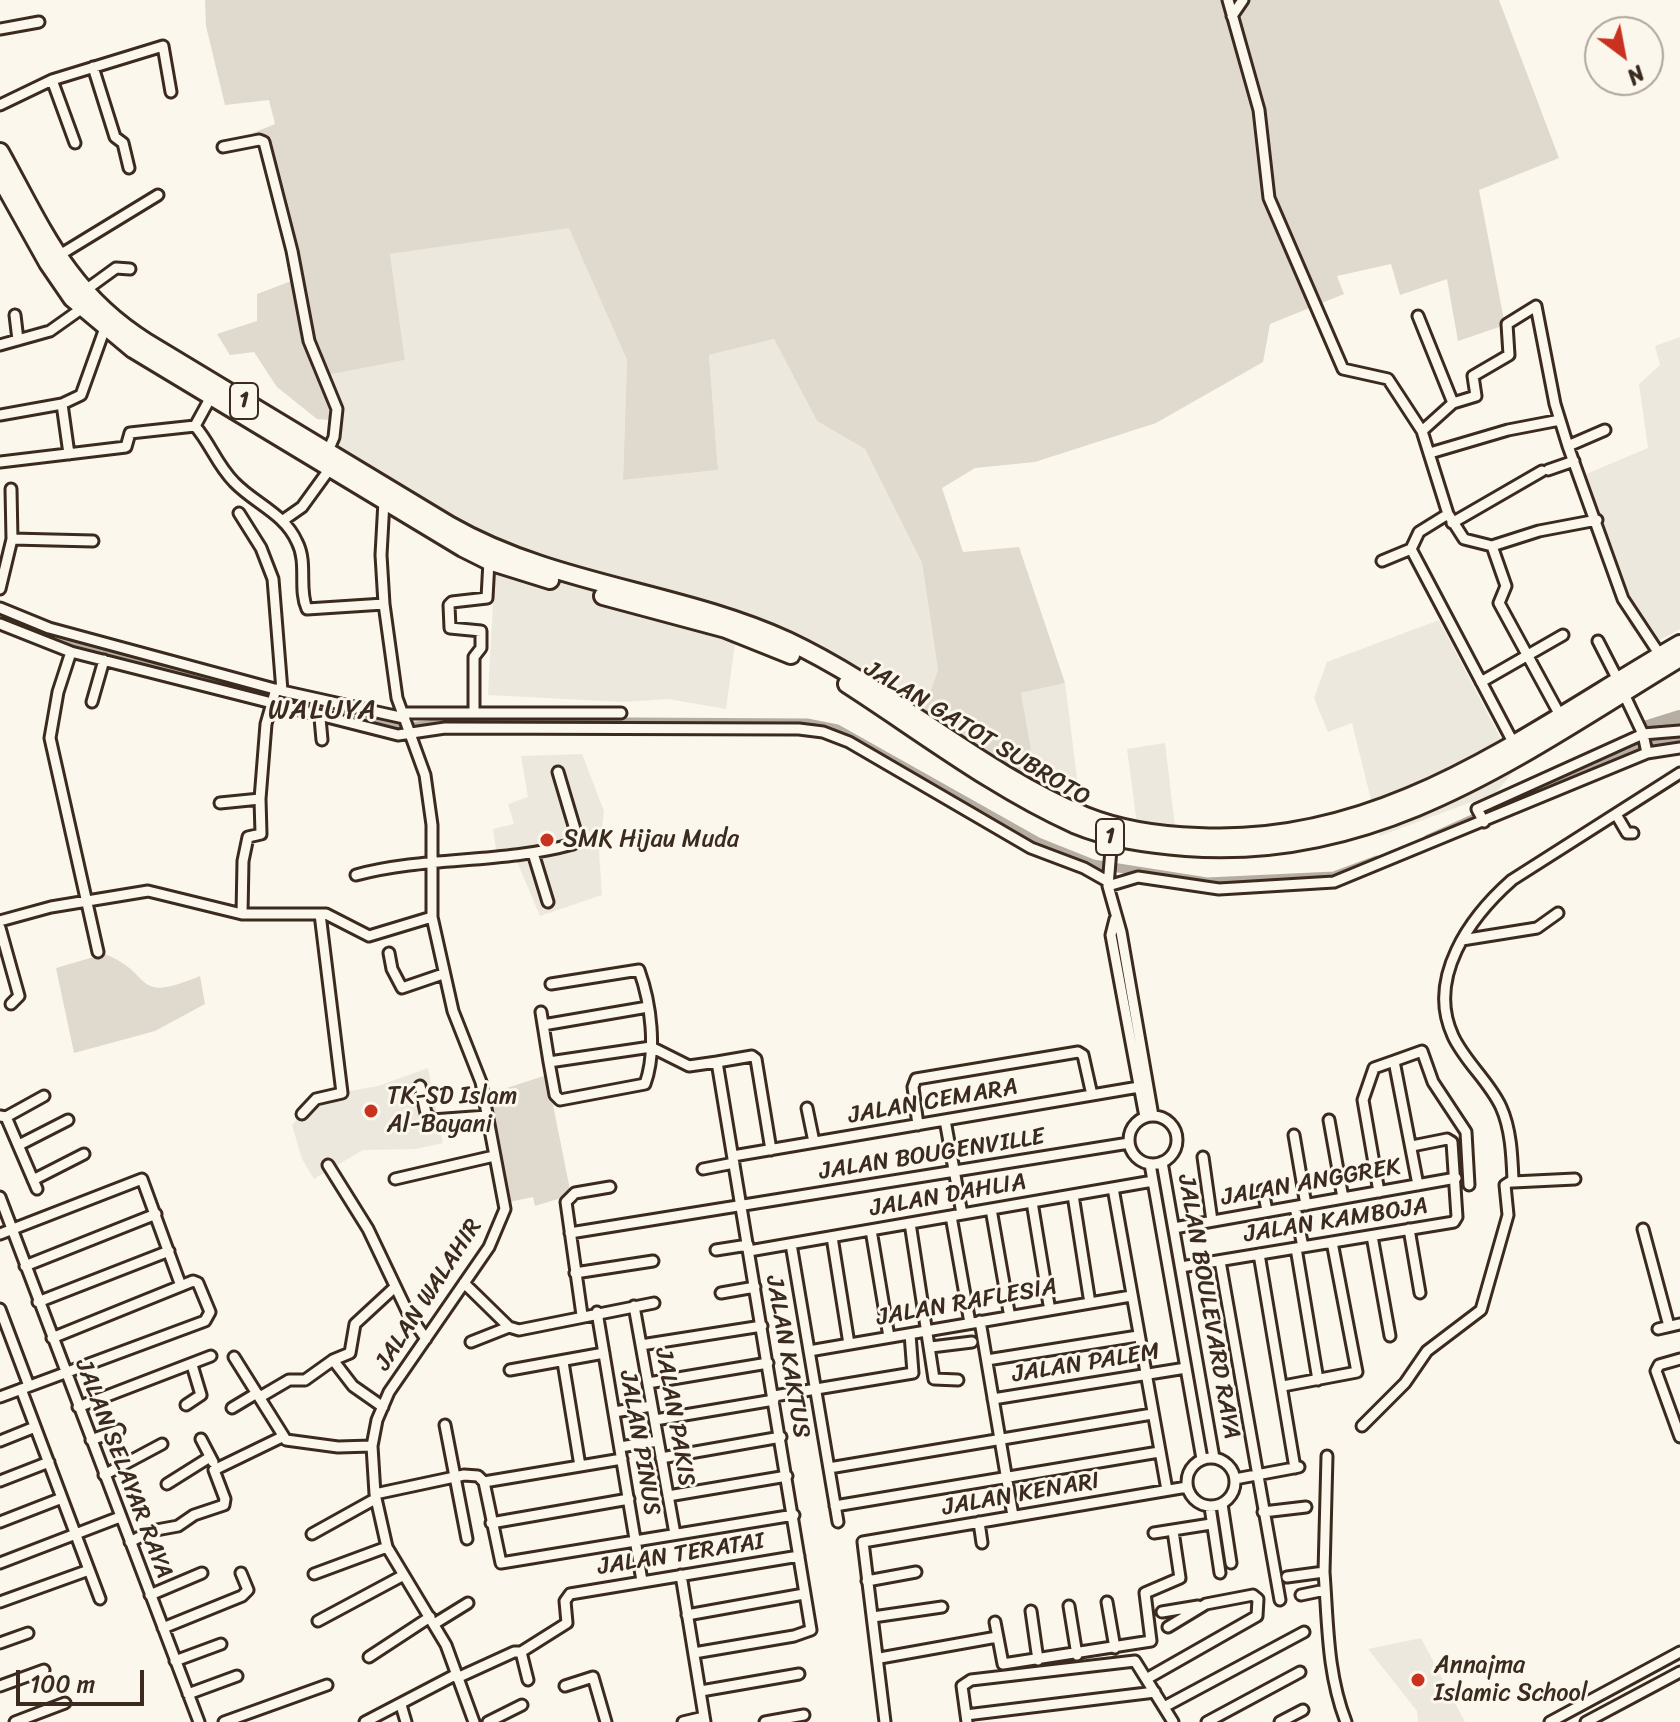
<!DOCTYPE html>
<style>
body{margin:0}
#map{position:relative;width:1680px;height:1722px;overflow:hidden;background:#fbf7ec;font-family:Sriracha,sans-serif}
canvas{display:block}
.north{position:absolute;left:1584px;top:16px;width:80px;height:80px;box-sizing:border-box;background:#fbf7ec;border:2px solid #aea59a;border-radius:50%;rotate:148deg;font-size:22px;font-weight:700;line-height:32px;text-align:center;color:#3b2a1e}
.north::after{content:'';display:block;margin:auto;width:28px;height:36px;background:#c8321e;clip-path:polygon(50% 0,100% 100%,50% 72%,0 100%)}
.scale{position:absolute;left:16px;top:1670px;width:128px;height:36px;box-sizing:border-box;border:4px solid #3b2a1e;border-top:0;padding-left:10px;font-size:24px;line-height:28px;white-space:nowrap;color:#3b2a1e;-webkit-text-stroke:6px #fbf7ec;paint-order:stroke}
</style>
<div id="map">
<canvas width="1680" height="1722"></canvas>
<div class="north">N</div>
<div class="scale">100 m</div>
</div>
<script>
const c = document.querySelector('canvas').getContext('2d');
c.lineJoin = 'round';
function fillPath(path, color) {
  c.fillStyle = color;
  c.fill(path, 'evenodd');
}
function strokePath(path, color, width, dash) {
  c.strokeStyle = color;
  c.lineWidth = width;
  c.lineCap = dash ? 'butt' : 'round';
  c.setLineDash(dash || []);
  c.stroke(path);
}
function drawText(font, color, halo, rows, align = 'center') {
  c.font = font + ' Sriracha,sans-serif';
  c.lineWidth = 6;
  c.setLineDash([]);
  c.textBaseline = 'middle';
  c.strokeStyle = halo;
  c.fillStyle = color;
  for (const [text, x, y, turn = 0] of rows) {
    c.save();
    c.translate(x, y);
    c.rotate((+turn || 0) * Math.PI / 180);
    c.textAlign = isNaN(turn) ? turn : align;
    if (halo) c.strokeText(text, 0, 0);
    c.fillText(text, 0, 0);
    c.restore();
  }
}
fillPath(new Path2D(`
 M569,227L627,360L623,480L718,470L709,355L774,339L817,421L865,449L922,563L938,670L922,715L738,621L726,709L668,699L623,702L488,695L496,550L332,454L343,421L327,375L405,360L390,254Z
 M1680,337V629L1652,644L1630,627L1579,477L1648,448L1639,384L1660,365L1655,346Z
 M1439,620L1516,768L1496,793L1380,836L1352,723L1328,732L1314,698L1327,662Z
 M1065,683L1082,816L1036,802L1021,693Z
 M1165,743L1176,835L1138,832L1127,749Z
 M582,754L604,811L599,852L602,895L540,916L515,857L498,862L493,829L514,824L508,804L528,797L521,756Z
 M428,1068L443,1143L416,1149L363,1150L314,1179L302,1159L292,1125L317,1097L378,1086Z
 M1421,1638L1465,1722H1418L1417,1711L1368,1649Z`), '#ede8dd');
fillPath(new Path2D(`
 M205,0H1499L1559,158L1479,190L1505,325L1458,341L1447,279L1400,295L1391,264L1337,276L1344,294L1270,324L1263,362L1156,423L1035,462L975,468L942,488L963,552L1019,547L1065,683L1021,693L1036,780L922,715L938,670L922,563L865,449L817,421L774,339L709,355L718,470L623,480L627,360L569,228L390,254L405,360L327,375L343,421L317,419L277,387L254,352L230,355L217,334L257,321V294L294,280L276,201L253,133L275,124L269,100L225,105L206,26Z
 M104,954C156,973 130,1005 200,976L205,1004L155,1031L74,1053L56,968Z
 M547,1075L571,1195L535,1206L533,1197L509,1202L488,1094Z`), '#dfd9ce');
strokePath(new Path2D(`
 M0,616L39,635L77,647L399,728L463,721L807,723L837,729L1038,842L1093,864L1207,882L1334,876L1377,860
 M1428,839L1630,748L1680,739`), '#b6aea2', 9);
strokePath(new Path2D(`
 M1645,729L1680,718`), '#b6aea2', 16);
const minor = new Path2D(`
 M1228,0L1259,110L1269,198L1343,369L1388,379L1422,431L1448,514L1419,532L1411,549L1515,746
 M1232,16L1243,0
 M0,29L39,22
 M93,67L115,137L123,143L129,168
 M52,80L75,143
 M0,105L52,80L163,46L171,92
 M223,147L259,140L264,142L292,251L309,341L337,409L334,437L328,451
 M58,256L158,195
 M83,292L116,268L130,269
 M15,315L18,340
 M1418,316L1453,403
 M0,345L50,331L81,309
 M62,404L69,454
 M0,415L62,404L81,395L105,328
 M195,426L212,395
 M1422,431L1453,403L1476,396L1473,376L1509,355L1507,324L1536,306L1555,404L1568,446L1623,599L1660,655
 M1568,446L1605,430
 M1430,453L1508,430L1560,420
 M0,462L126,447L130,433L195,426C210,443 217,465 234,482C255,504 284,513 297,542C308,563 298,589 307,609L384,604
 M1548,470L1574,461
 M11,489L12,539
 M384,501L381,555L384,604L397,698L425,775L432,825V917L453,1011L481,1082L505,1209L489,1247L389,1392L377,1420L372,1446L375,1494L387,1547L446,1645L474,1722
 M239,513L261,548L273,579L282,691
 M1448,514L1464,539L1492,546L1506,586L1499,603L1561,717
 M282,521L302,507L331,467
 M1452,523L1542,471
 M1492,546L1539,531L1597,520
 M1382,561L1411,549
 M0,589L12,539L93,541
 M0,608L49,628L282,691L404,718
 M0,624L71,652L398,735L445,728L799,729L823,732L849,742L1031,848L1084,868L1107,881
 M1598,641L1618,680
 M71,652L58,692L50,738L98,952
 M1481,682L1563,635
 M1623,692L1643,734L1647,753
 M92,702L104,660
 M402,713H621
 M474,713V657L481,648V631L450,628L449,605L452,602L487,598L489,561
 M320,718L322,740
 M220,803L260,799L266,724L276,689
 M1617,816L1627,833H1633
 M1484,822L1477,809L1643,734L1680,731
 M1112,837L1108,886L1121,932L1153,1116
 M533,853L548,902
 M356,875C427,856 501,864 573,844L577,836L558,772
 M1108,886L1138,877L1219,889L1334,882L1647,753L1680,748
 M242,914L243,861L248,837L261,834L260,799
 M1115,919L1111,935L1145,1117
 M0,921L51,907L148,891L242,914H326L369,936L432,917
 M0,928L19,996L11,1004
 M1462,940L1537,928L1558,913
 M389,953L392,969L402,988L443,974
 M541,1012L549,1062L651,1047
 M543,1025L648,1007
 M651,1047L689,1066L717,1062L811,1630L794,1636L694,1653
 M1394,1061L1422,1051L1433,1082L1466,1132L1469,1185
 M549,1062L555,1095L560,1100L645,1084C657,1051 651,1003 639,970L551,984
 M717,1062L752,1056L756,1059L771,1150
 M420,1086L426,1113L432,1120L487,1116
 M807,1108L814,1142
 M302,1114L316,1099L342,1093L320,914
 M0,1116L6,1117L37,1189
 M1129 1140a24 24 0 1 1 48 0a24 24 0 1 1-48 0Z
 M6,1117L44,1096
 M945,1120L962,1214
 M1329,1120L1343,1198
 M918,1125L913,1087L916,1079L1078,1052L1083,1055L1092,1095
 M1294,1135L1306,1205
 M19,1145L68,1120
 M733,1156L1139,1087
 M1203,1157L1212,1221
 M1162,1162L1214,1458
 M1150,1164L1202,1459
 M328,1165L368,1229L408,1313L426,1339
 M703,1169L734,1163
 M395,1179L494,1156
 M33,1180L84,1154
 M1513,1182L1575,1179
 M1113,1188L1167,1490
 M1263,1190L1267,1211
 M1379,1192L1363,1100L1374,1068L1394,1061L1418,1185
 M1073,1195L1089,1297
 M0,1197L199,1722
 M1032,1202L1049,1305
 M1295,1207L1303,1247
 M991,1209L1009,1312
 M951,1216L970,1323
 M910,1223L934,1379L958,1380
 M1174,1228L1456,1178
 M1409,1229L1420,1293
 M1643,1229L1669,1326
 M871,1230L889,1337
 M570,1233L1129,1143
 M0,1234L142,1179L181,1286
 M1372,1236L1390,1336
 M832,1237L849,1344
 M791,1244L838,1522
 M1296,1248L1318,1380
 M716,1250L748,1245
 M749,1251L1153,1181
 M1259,1254L1295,1468
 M1220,1261L1280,1600
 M25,1266L156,1214
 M1181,1267L1454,1222L1457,1217L1452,1142L1447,1139L1412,1146
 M575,1273L653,1261
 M464,1283L509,1327L519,1330L654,1303
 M721,1293L755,1287
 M38,1302L169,1251
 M634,1306L675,1534
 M0,1309L29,1386
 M597,1312L642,1581
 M582,1315L566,1202L575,1193L610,1187
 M980,1321L1013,1516
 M1658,1329L1680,1324
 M471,1342L509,1327
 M641,1345L762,1326
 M931,1347L972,1342
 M809,1351L1131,1296
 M234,1357L286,1440L338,1447L372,1446
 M1680,1359L1659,1365L1656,1371L1680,1437
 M333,1360L353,1386L383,1407
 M987,1360L1138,1336
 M563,1362L580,1466
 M510,1370L604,1353
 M648,1383L768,1363
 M1283,1386L1357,1372L1332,1242
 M21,1389L100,1599
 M774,1396L913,1373L910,1334
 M0,1397L205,1321L210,1312L198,1283L193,1281L52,1338
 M260,1397L289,1380H305L333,1360L350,1353L355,1324L395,1287
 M993,1399L1186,1368
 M186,1405L201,1395L192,1365
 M78,1407L211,1356
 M232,1408L257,1393
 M614,1412L652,1406
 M655,1420L774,1400
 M445,1425L467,1539
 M1362,1426L1405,1383L1427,1351L1481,1310L1508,1215L1505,1185L1513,1180C1512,1156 1511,1129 1501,1107C1489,1081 1465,1062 1453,1036C1426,978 1470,917 1512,880L1680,773
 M201,1439L213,1462
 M91,1440L119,1430
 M0,1441L35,1427
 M620,1447L658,1441
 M1187 1482a24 24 0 1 1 48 0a24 24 0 1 1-48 0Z
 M661,1458L781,1437
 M829,1468L1152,1414
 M104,1475L162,1444
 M1235,1479L1299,1467
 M0,1481L49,1462
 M484,1482L501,1563L794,1515
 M484,1482L622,1459
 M167,1484L210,1457
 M375,1494L464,1475L478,1476L484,1482
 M668,1496L787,1476
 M1222,1504L1231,1563
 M835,1506L1159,1452
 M1210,1507L1220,1573
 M1263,1512L1306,1507
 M0,1522L62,1498
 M979,1522L982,1543
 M491,1523L629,1499
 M1154,1533L1211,1524
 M312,1534L375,1499
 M130,1542L151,1531L178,1526L194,1515L224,1505L225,1499L214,1470L282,1437
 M0,1563L120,1517
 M1324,1572C1328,1624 1327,1673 1346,1722
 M314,1574L387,1547
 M681,1575L705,1722
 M1287,1577L1324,1572L1327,1456
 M867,1581L916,1572
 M150,1595L202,1573
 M1301,1595L1325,1590
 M0,1602L89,1570
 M1107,1602L1115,1648
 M1069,1606L1077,1655
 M1031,1611L1038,1660
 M1162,1612L1198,1606
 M687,1615L804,1594
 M873,1617L942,1607
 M318,1621L402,1576
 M995,1622L1003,1664L1151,1641L1145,1593L1180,1578L1173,1531
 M434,1624L468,1603
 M163,1628L242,1596L248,1590L241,1573
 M0,1643L28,1633
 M369,1657L430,1617
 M880,1658L997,1637
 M175,1661L221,1644
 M457,1678L514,1652H521
 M1148,1678L1257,1616L1258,1599L1253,1595L1206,1604L1168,1627
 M528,1680L521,1652L567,1623L565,1601L570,1594L799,1556
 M0,1686L44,1670
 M565,1686L593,1677L606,1722
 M701,1691L799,1674
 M188,1694L237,1676
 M401,1705L406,1722
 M1164,1707L1304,1632
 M966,1715L1155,1692
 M15,1722L65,1703
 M224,1722L327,1685
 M365,1722L455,1675
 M488,1722L522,1705
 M683,1722L704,1717
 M765,1722L804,1715
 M885,1722L863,1542L1187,1487
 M967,1722L962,1686L971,1680L1135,1661L1173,1722
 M1207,1722L1300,1672
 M1280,1722L1303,1710
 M1550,1722L1680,1652
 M1586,1722L1680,1672`);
const trunk = new Path2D(`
 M0,152C43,230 68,293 146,342L449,525C555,586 679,591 788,641C892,690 980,772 1085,816C1120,830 1161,836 1198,837C1386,847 1527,732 1680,644
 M0,177L48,263L72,298L133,349L463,548L489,561L550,580
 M603,596L726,629L791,655
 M847,684C920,731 994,788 1074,824C1110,839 1148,844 1186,847C1380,862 1523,753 1680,658`);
strokePath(minor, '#3b2a1e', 15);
strokePath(trunk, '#3b2a1e', 22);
strokePath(minor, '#fbf7ec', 9);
strokePath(trunk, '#fbf7ec', 16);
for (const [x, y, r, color] of [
 [547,840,8,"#c8321e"],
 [371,1111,8,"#c8321e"],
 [1418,1680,8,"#c8321e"]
]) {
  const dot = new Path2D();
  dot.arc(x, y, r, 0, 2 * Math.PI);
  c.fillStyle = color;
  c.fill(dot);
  strokePath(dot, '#fbf7ec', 3);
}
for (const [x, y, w] of [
 [244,401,28],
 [1110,837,28]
]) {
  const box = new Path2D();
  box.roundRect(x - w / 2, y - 18, w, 36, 6);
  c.fillStyle = '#fbf7ec';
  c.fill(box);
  strokePath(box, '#3b2a1e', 2);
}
drawText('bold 22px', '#3b2a1e', null, [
 ["1",244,401],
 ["1",1110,837]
]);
drawText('24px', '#3b2a1e', '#fbf7ec', [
 ["JALAN GATOT SUBROTO",977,734,31],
 ["JALAN CEMARA",933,1102,-10],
 ["JALAN BOUGENVILLE",932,1155,-9],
 ["JALAN ANGGREK",1311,1183,-10],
 ["JALAN DAHLIA",948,1196,-10],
 ["JALAN KAMBOJA",1336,1221,-9],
 ["JALAN WALAHIR",429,1295,-57],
 ["JALAN RAFLESIA",967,1303,-10],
 ["JALAN BOULEVARD RAYA",1208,1307,80],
 ["JALAN KAKTUS",787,1357,80],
 ["JALAN PALEM",1086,1364,-9],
 ["JALAN PAKIS",674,1417,80],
 ["JALAN PINUS",639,1443,80],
 ["JALAN SELAYAR RAYA",123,1469,69],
 ["JALAN KENARI",1021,1495,-10],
 ["JALAN TERATAI",681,1555,-9]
]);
drawText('24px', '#3b2a1e', '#fbf7ec', [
 ["SMK Hijau Muda",563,840],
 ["TK-SD Islam",387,1097],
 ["Al-Bayani",387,1125],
 ["Annajma",1434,1666],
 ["Islamic School",1434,1694]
], 'left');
c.letterSpacing = '2px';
drawText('28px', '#3b2a1e', '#fbf7ec', [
 ["WALUYA",323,711]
]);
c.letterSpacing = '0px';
</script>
